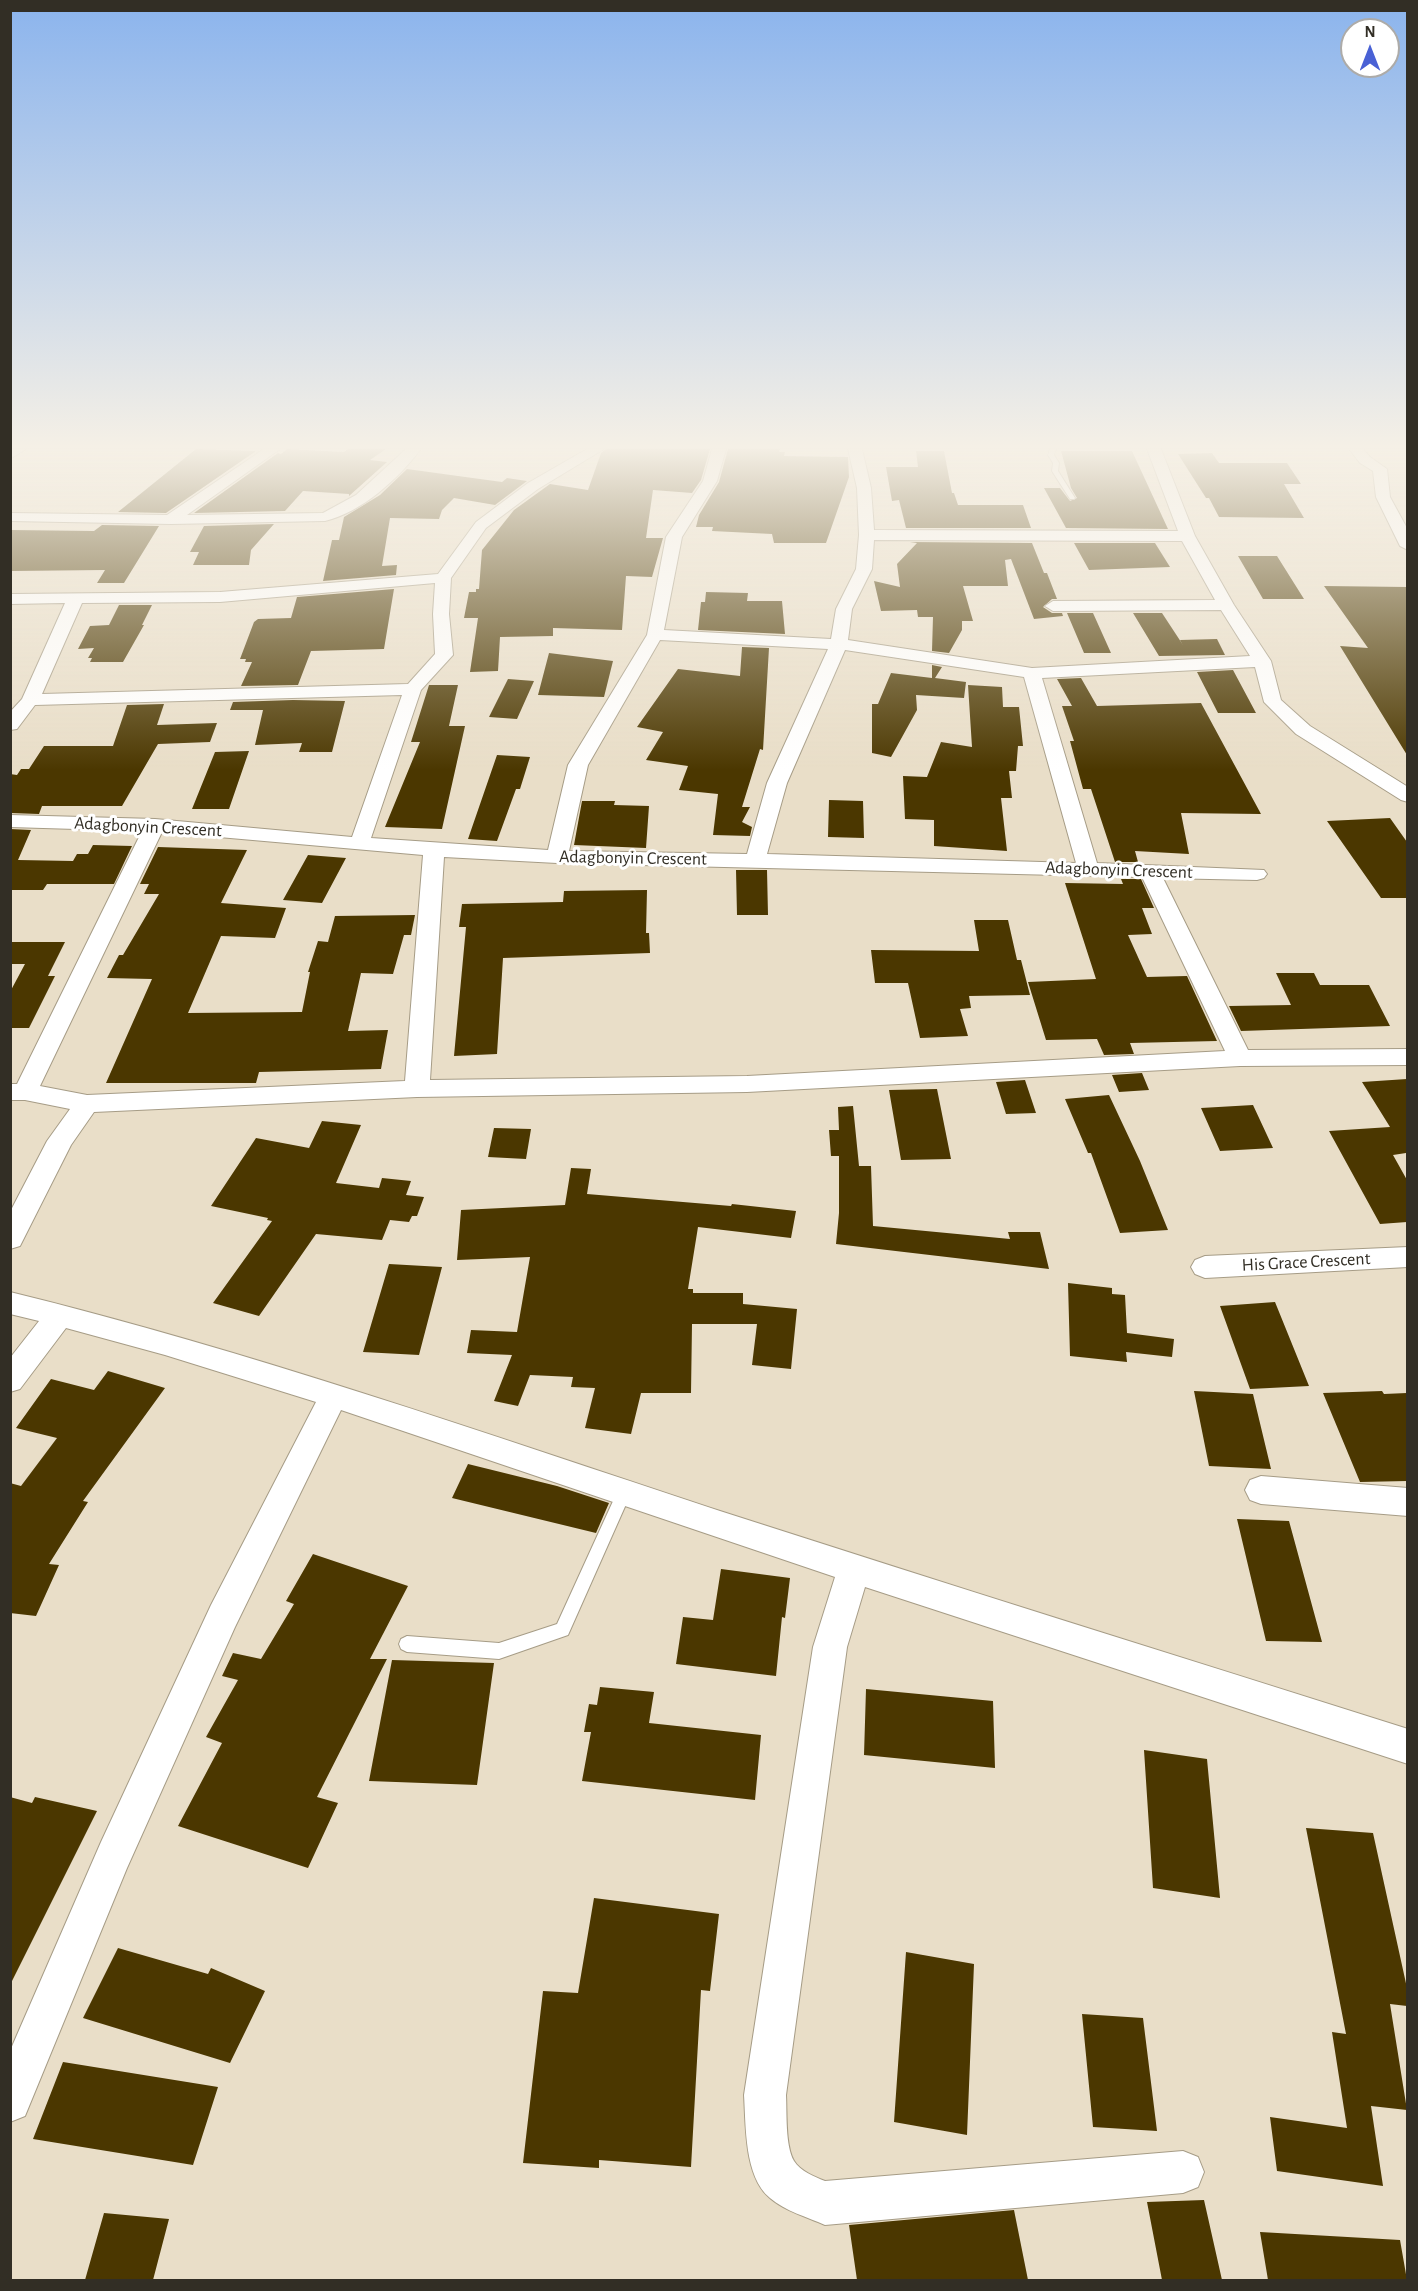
<!DOCTYPE html>
<style>
body{margin:0}
#map{position:relative;width:1418px;height:2291px;overflow:hidden;background:#e9dec8;font-family:"Alegreya Sans",sans-serif}
canvas{display:block}
.frame{position:absolute;inset:0;border:12px solid #322e25;pointer-events:none}
.north{position:absolute;left:1340px;top:18px;width:60px;height:60px;box-sizing:border-box;background:#fff;border:2px solid #adaba8;border-radius:50%;rotate:0deg;font-size:16px;font-weight:700;line-height:24px;text-align:center;color:#322e25}
.north::after{content:'';display:block;margin:auto;width:21px;height:27px;background:#4961d5;clip-path:polygon(50% 0,100% 100%,50% 72%,0 100%)}
</style>
<div id="map">
<canvas width="1418" height="2291"></canvas>
<div class="frame"></div>
<div class="north">N</div>
</div>
<script>
const c = document.querySelector('canvas').getContext('2d');
c.lineJoin = 'round';
function fillPath(path, color) {
  c.fillStyle = color;
  c.fill(path, 'evenodd');
}
function strokePath(path, color, width, dash) {
  c.strokeStyle = color;
  c.lineWidth = width;
  c.lineCap = dash ? 'butt' : 'round';
  c.setLineDash(dash || []);
  c.stroke(path);
}
function drawText(font, color, halo, rows, align = 'center') {
  c.font = font + ' "Alegreya Sans",sans-serif';
  c.lineWidth = 6;
  c.setLineDash([]);
  c.textBaseline = 'middle';
  c.strokeStyle = halo;
  c.fillStyle = color;
  for (const [text, x, y, turn = 0] of rows) {
    c.save();
    c.translate(x, y);
    c.rotate((+turn || 0) * Math.PI / 180);
    c.textAlign = isNaN(turn) ? turn : align;
    if (halo) c.strokeText(text, 0, 0);
    c.fillText(text, 0, 0);
    c.restore();
  }
}
fillPath(new Path2D(`
 M196,449L256,451L166,513L118,512Z
 M287,449L344,452L348,449H386L370,460L387,462L349,496V494L303,491L285,511L194,513L278,453L281,454Z
 M606,449H710L701,480L692,493L653,490L646,538H663L652,577L626,576L622,630L553,628V636L500,637L498,671L470,672L478,618H464L469,592H476V589H479L482,550L514,510L550,484L588,490L601,453Z
 M728,449H780L779,452H785L784,456L848,457L849,477L826,543H774L772,534L712,531L713,527H696L699,515L719,482Z
 M916,451H944L952,493H954L958,505H1023L1031,528H906L899,500L892,501L886,467H918Z
 M1061,451H1132L1168,529L1066,528L1044,488H1060L1070,501L1077,498L1071,488Z
 M1212,453L1219,463H1287L1301,484H1284L1304,518L1219,517L1209,498H1206L1178,454Z
 M407,469L502,482L507,478L527,481L495,505L454,498L442,510L439,519L390,518L382,566L397,565L396,575L323,581L332,540H339L344,517L380,495Z
 M274,524L251,550L249,565H193L199,552H190L204,526Z
 M102,525L159,526L124,583H97L105,570L10,571V530L94,531Z
 M910,542L1032,543L1044,573H1047L1057,599H1052L1043,607L1052,613H1062L1063,616L1034,619L1011,559L1005,560L1008,586H963L973,621H962V630L949,653L932,651L933,617H918L917,610L881,611L874,581L900,587L897,564L917,543Z
 M1074,543H1155L1170,567L1089,570Z
 M1238,556H1277L1304,599H1263Z
 M1324,586L1407,587V755L1340,646L1368,648Z
 M394,589L384,649L311,651L298,685L241,686L252,662H245L246,659H240L254,622L258,619L291,618L297,597Z
 M706,592L748,593L747,601H782L785,634L698,630L701,602H705Z
 M119,605H152L142,625H144L123,662H90L92,658H88L94,648L78,649L90,626L109,625Z
 M1067,613H1093L1111,653H1084Z
 M1133,613H1162L1183,645L1180,640L1217,639L1225,655L1159,656Z
 M742,647L769,648L763,750L760,749L742,807H750L742,822L752,827L750,836L713,835L718,794L679,790L688,766L646,760L663,732L637,727L678,669L740,676Z
 M549,653L613,661L604,697L538,695Z
 M932,665L942,667L935,678L966,682L964,698L916,695L917,710L891,757L872,753V704H878L891,673L932,678Z
 M1233,670L1256,713H1218L1197,672Z
 M1081,678L1097,706L1201,703L1261,814L1181,813L1189,854L1135,851L1138,862H1115L1091,789H1083L1070,741H1074L1062,706H1072L1057,679Z
 M508,679L534,681L517,719L489,717Z
 M429,685H458L449,726H465L442,829L385,827L420,742H411Z
 M968,685L1002,687L1003,707H1019L1023,746H1018L1016,771H1009L1012,798H1001L1007,851L934,846V820L905,819L903,776L927,777L941,742L972,747Z
 M293,700L345,701L332,752H299L302,743L255,745L263,710H230L233,702Z
 M164,704L157,725L217,723L210,742L158,744L122,806H42L39,814L10,813V774L17,775L21,769H29L44,746H113L127,705Z
 M249,751L229,809H192L215,752Z
 M497,755L530,757L520,789H516L497,841L468,839Z
 M829,800L863,801L864,838L828,837Z
 M582,801H615L614,805L649,806L646,848L574,845Z
 M1390,818L1407,842V898H1381L1327,821Z
 M10,829L31,830L18,860L73,861L77,854H88L93,845L132,846L114,884H47L43,890H10Z
 M158,847L247,850L221,903L286,908L275,938L221,936L188,1013L302,1012L310,972H308L318,941L328,942L335,916L415,915L411,935H404L393,974L361,973L348,1031L388,1030L381,1069L259,1072L256,1083H106L152,979L107,978L119,955H123L159,894H144L149,884H140Z
 M308,855L346,858L322,903L283,900Z
 M736,870H767L768,915H737Z
 M1121,879H1141L1154,908H1142L1152,934L1128,935L1147,977L1187,976L1217,1041L1130,1043L1134,1054L1104,1055L1097,1039L1046,1040L1028,982L1096,979L1065,883L1123,884Z
 M647,890L646,933H649L650,953L503,958L497,1054L454,1056L466,927H459L462,904L563,902L564,891Z
 M974,920H1008L1017,960H1021L1030,995L969,996L971,1008L960,1009L968,1036L920,1038L908,983H875L871,950L979,951Z
 M10,942H65L48,976H55L29,1028H10V992L25,964H10Z
 M1276,973H1314L1320,985H1369L1390,1026L1241,1031L1229,1006L1291,1005Z
 M1142,1073L1149,1090L1119,1092L1112,1075Z
 M1407,1079V1155L1406,1153L1393,1155L1407,1180V1222L1380,1224L1329,1131L1390,1127L1362,1082Z
 M1025,1080L1036,1113L1006,1114L996,1082Z
 M937,1089L951,1159L901,1160L889,1090Z
 M1109,1095L1140,1161L1168,1230L1120,1233L1091,1153H1088L1065,1099Z
 M1253,1105L1273,1148L1220,1151L1201,1108Z
 M853,1106L859,1166H871L873,1226L1010,1239L1008,1232H1040L1049,1269L836,1244L839,1213V1156H831L829,1130H839L838,1107Z
 M322,1121L361,1125L336,1183L379,1188L382,1178L411,1181L406,1195L424,1197L417,1216H412L409,1222L390,1220L382,1240L316,1234L259,1316L213,1303L272,1221L267,1220L268,1218L211,1206L256,1138L309,1148Z
 M494,1128L531,1129L526,1159L488,1157Z
 M571,1168L591,1169L587,1194L731,1206L732,1204L796,1211L791,1238L698,1227L688,1289H693V1293H743V1304L797,1309L791,1369L752,1365L757,1324H692L691,1393H641L631,1434L585,1428L595,1388L571,1387L573,1377L530,1375L518,1406L494,1401L512,1355L467,1353L471,1330L517,1332L530,1257L457,1260L461,1210L565,1205Z
 M389,1264L442,1267L419,1355L363,1352Z
 M1068,1283L1112,1288V1294L1125,1295L1127,1333L1174,1339L1172,1357L1126,1352L1127,1362L1070,1356Z
 M1275,1302L1309,1386L1250,1389L1220,1306Z
 M108,1371L165,1388L83,1501L88,1502L49,1564L59,1565L36,1616L10,1613V1483L21,1486L57,1438L16,1428L51,1379L94,1390Z
 M1194,1391L1253,1394L1271,1469L1209,1466Z
 M1382,1391L1384,1394L1407,1393V1481L1360,1482L1323,1393Z
 M468,1464L557,1486L609,1503L596,1533L452,1498Z
 M1237,1519L1289,1521L1322,1642L1266,1641Z
 M313,1554L408,1586L370,1659H387L317,1797L338,1803L308,1868L178,1826L222,1743L206,1737L238,1680L222,1676L233,1653L261,1659L294,1604L286,1601Z
 M721,1569L790,1578L785,1618L782,1617L776,1676L676,1664L683,1617L713,1620Z
 M392,1660L494,1663L477,1785L369,1781Z
 M600,1687L654,1692L649,1723L761,1735L755,1800L582,1781L591,1732H584L589,1704L597,1705Z
 M866,1689L993,1701L995,1768L864,1755Z
 M1144,1750L1207,1759L1220,1898L1153,1888Z
 M10,1797L32,1803L35,1797L97,1811L10,1985Z
 M1306,1828L1373,1833L1407,1988V2006L1390,2004L1407,2110L1371,2106L1383,2186L1277,2171L1270,2117L1347,2128L1332,2032L1346,2034Z
 M594,1898L719,1914L710,1991L701,1990L691,2167L599,2160V2168L523,2163L543,1991L578,1993Z
 M118,1948L208,1974L211,1968L265,1991L230,2063L83,2018Z
 M906,1952L974,1964L967,2135L894,2122Z
 M1082,2014L1143,2018L1157,2131L1093,2127Z
 M63,2062L218,2087L193,2165L33,2139Z
 M1204,2200L1222,2280H1162L1147,2202Z
 M1014,2210L1028,2280H857L849,2225Z
 M104,2213L169,2219L153,2280H85Z
 M1260,2232L1400,2240L1407,2280H1268Z`), '#4b3700');
const lane = new Path2D(`
 M1050,449H1056L1054,455L1059,463L1058,471L1075,498L1074,499H1070L1052,471L1053,463L1048,455Z
 M624,1487L629,1488L631,1493L568,1635L499,1659L407,1652L401,1649L399,1644L401,1639L407,1636L499,1643L557,1624L619,1488Z`);
const street = new Path2D(`
 M10,449H26L10,459Z
 M264,449H280L187,515L323,513L356,495L406,449H421C398,479 362,512 325,521L171,524L10,521V513L167,515Z
 M587,449H604L538,489L486,528L451,578L449,614L453,655L421,690L371,838L548,850L568,765L647,635L666,537L703,481L712,449H726L717,481L682,537L664,630L831,639L836,609L856,569L859,535L857,488L848,449H862L871,488L874,530L1178,531L1147,449H1161L1195,536L1234,605L1271,661L1281,700L1310,726L1408,787V802L1401,800L1296,734L1264,702L1255,667L1042,678L1097,863L1264,870L1267,874L1264,878L1257,880L1163,878L1248,1050L1408,1049V1065L1240,1066L747,1092L417,1097L94,1112L71,1145L20,1246L10,1249V1212L47,1141L70,1109L25,1100H10V1084H17L142,831L10,827V815L155,819L352,837L402,695L35,705L17,729L10,730V712L22,699L65,603L10,604V594L220,592L438,574L476,522L528,483ZM874,540L1182,541L1215,600L1053,601L1045,606L1053,611L1221,610L1250,656L1032,668L848,640L852,609L872,569ZM435,583L433,614L435,654L408,684L42,694L82,603L220,602ZM660,640L828,649L767,783L747,854L569,851L588,765ZM845,650L1024,677L1076,863L767,854L787,783ZM162,832L423,855L405,1081L87,1095L40,1086ZM444,857L557,863L1142,877L1225,1051L747,1076L430,1080Z
 M1349,449H1363L1370,457L1387,469L1390,497L1408,530V550L1400,546L1376,497L1373,471L1360,463Z
 M1408,1247V1267L1205,1278L1195,1274L1191,1267L1195,1260L1205,1256Z
 M10,1292C251,1351 484,1433 720,1511C949,1585 1178,1656 1408,1729V1764L865,1587L847,1647L786,2095C787,2112 785,2146 794,2161C800,2171 815,2177 825,2181L1183,2151L1198,2157L1204,2172L1198,2187L1183,2193L825,2225C807,2217 785,2211 770,2198C744,2177 746,2125 744,2095L813,1647L835,1577L341,1410L235,1627L127,1868L25,2116L10,2122V2051L101,1842L211,1605L316,1402L165,1355L66,1328L20,1389L10,1392V1358L39,1321L10,1314Z
 M1261,1476L1408,1488V1516L1261,1504L1250,1500L1245,1490L1250,1480Z`);
strokePath(lane, '#a69c86', 2);
strokePath(street, '#a69c86', 2);
fillPath(lane, '#fff');
fillPath(street, '#fff');
const sky = c.createLinearGradient(0, 0, 0, 770);
sky.addColorStop(0, '#8bb4ed');
sky.addColorStop(0.58, '#f5f0e6');
sky.addColorStop(1, '#f5f0e600');
c.fillStyle = sky;
c.fillRect(0, 0, 1418, 770);
drawText('18px', '#322e25', '#fff', [
 ["Adagbonyin Crescent",148,827,3],
 ["Adagbonyin Crescent",633,858,1],
 ["Adagbonyin Crescent",1119,870,2],
 ["His Grace Crescent",1306,1262,-3]
]);
</script>
